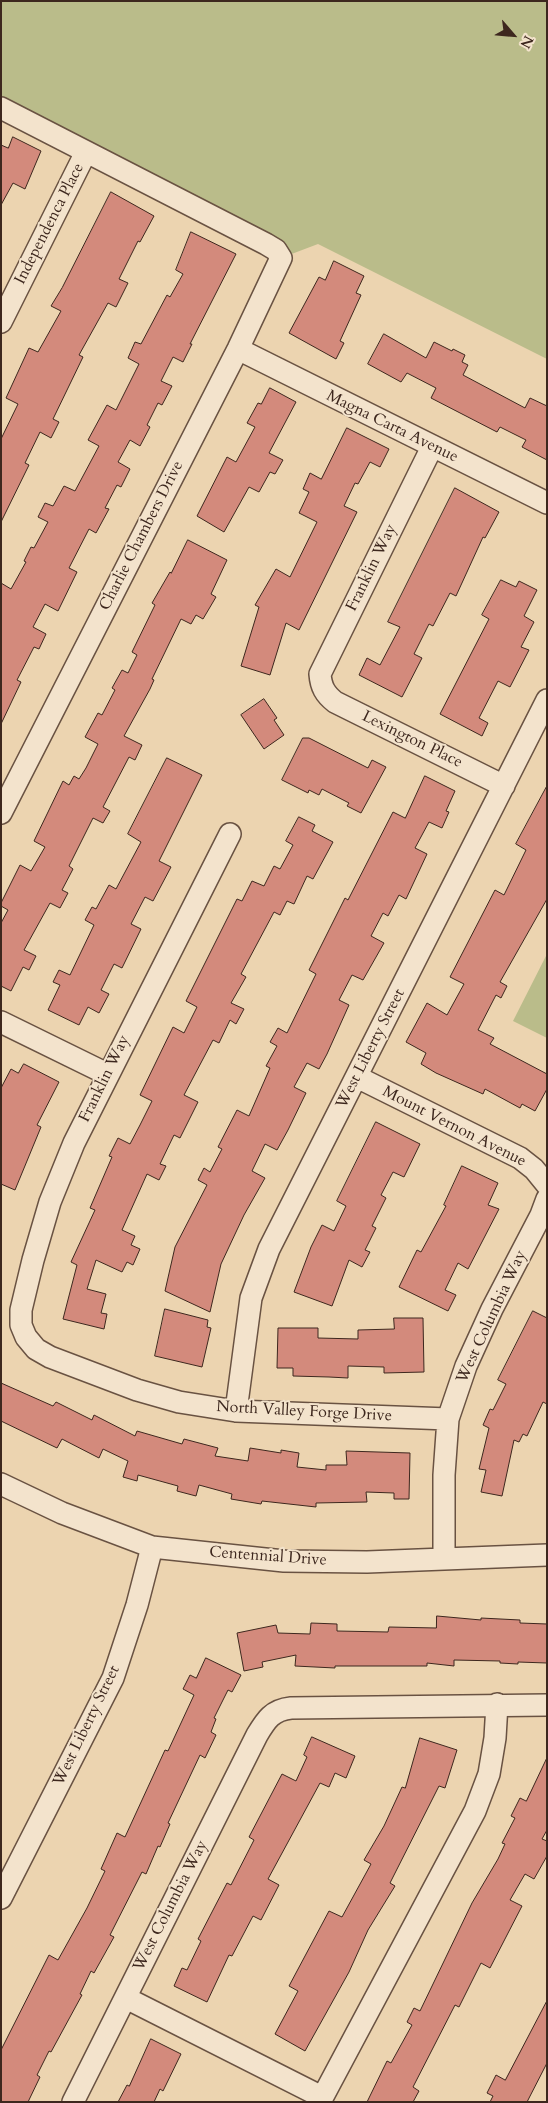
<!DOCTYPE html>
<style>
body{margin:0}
#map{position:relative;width:548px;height:2103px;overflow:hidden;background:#ecd4b0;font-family:Cardo,serif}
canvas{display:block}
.frame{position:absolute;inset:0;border:2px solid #3d271e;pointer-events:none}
.north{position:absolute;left:488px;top:10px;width:50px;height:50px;-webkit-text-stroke:4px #f3e3cc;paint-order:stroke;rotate:117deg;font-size:14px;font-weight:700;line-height:20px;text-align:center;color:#3d271e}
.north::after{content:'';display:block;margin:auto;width:18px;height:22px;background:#3d271e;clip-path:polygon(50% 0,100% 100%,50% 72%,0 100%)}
</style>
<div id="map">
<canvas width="548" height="2103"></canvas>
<div class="frame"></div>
<div class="north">N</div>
</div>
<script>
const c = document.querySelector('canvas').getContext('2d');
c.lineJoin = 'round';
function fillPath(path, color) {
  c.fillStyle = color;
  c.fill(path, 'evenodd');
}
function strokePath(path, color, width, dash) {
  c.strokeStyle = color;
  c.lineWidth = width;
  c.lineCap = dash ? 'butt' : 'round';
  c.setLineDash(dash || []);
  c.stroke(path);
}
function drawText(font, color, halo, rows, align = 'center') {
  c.font = font + ' Cardo,serif';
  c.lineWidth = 4;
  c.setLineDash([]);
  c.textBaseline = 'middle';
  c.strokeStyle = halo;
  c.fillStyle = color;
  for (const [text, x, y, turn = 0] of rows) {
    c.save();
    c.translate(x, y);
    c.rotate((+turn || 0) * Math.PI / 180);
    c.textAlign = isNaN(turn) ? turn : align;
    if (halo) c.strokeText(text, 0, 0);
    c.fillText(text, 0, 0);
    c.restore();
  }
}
fillPath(new Path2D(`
 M1,1H547V359L318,244L281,258L1,108Z
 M547,954V1038L513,1021Z`), '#babc8a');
const building = new Path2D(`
 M13,137L41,151L25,189L13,183L1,205V145L8,148Z
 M111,192L154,216L140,242L138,241L119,279L128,283L116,307L108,303L79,355L83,357L53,419L59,422L51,438L40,432L25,463L29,465L1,522V439L18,404L6,398L29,348L38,352L61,311L51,306L62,288Z
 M191,232L236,254L190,344H192L183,362L173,357L161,381L172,386L162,405L158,403L147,425L150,427L140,446L130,440L118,462L130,469L121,487L117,485L105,508L109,509L96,533L89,529L69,568L77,572L58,611L45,604L33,627L46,634L39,649L34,647L17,680L21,682L1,724V583L11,589L26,562L24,561L31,547L34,548L48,522L38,517L45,503L53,506L64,486L75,491L99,446L88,440L107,405L116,410L139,364L128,358L135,342L141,344L167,295L170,297L183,274L176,270Z
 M334,261L364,276L356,293L361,295L340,341L344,343L336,359L289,333L319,277L325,280Z
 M384,334L426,358L434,342L452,351L453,349L465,355L462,362L468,365L463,375L525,408L530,398L547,406V460L522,447L526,440L500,427L497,432L431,398L436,388L407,373L401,382L368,364Z
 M270,388L296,402L269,453L283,460L275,474L270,472L259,492L249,487L224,532L197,516L227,457L236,462L255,427L247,423L258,403L261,404Z
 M347,428L389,449L380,467L370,462L358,484L355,483L344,506L357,512L299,630L286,623L270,675L241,666L259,607L255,605L276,569L290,577L317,522L299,513L309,492L303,489L310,473L321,479Z
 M455,488L499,512L485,538L483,537L456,596L450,593L433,626L429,624L414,654L422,658L402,697L359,675L367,658L380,665L400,627L388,622Z
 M188,540L227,560L211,594L216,597L203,619L196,615L191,624L181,619L152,679L154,680L150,689L124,736L142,745L135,760L129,757L103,807L110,811L103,823L93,818L69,866L73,869L62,890L68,893L60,908L50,903L24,950L36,956L29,970L23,967L11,991L1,986V923L8,910L1,906V903L20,865L31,871L45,847L34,841L63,781L69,785L74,776L79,779L86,768L98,744L85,737L98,713L102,715L115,690L112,688L122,670L128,673L137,655L132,652L155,605L152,603L170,572L171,573Z
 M501,580L516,587L519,581L537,590L524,616L534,622L521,647L529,650L510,687L498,681L479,718L488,723L482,736L440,714L489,619L482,615Z
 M264,699L277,718L274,720L284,735L264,749L241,715Z
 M303,738H309L368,768L372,760L386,767L361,813L347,806L349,803L322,789L319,795L309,790L308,793L282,780Z
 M167,758L202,775L159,861L171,867L153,901L145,897L131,924L141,929L122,968L114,964L101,990L109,994L99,1013L88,1007L79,1025L48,1010L60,985L53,982L59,970L70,975L94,925L85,920L92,907L96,909L109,885L116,889L141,842L128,834Z
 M425,776L455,791L446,811L449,812L442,828L429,822L415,848L427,854L406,899L399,895L388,916L383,913L371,936L384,943L363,980L352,975L339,1000L349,1005L327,1054L319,1069L307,1063L294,1087L306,1093L288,1130L277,1150L265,1144L252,1171L265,1178L244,1215L221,1264L210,1312L165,1291L175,1247L207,1185L198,1180L204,1168L210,1172L222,1149L218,1147L237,1110L249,1116L270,1068L266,1066L277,1046L270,1042L278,1028L287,1033L316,974L309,970L345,898L348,900L393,812L405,818Z
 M547,786V899L500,982L507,986L501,998L496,995L478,1030L494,1038L490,1044L547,1074V1089L535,1111L522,1104L520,1108L485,1089L483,1094L436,1073L421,1064L426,1053L406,1042L427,1003L447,1015L464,984L450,977L495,890L504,895L526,850L516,844Z
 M299,817L315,825L312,831L333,842L313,879L307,876L294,904L287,901L280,915L274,912L241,974L246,977L231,1003L244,1009L236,1024L230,1020L219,1043L213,1040L184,1095L198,1102L180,1138L174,1135L160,1164L166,1166L159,1180L147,1174L122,1230L135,1236L131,1245L140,1249L133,1265L127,1262L122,1272L96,1260L87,1289L106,1294L101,1313L107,1314L104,1329L63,1319L77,1265L71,1262L95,1210L90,1208L112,1157L109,1156L118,1138L130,1144L140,1125L152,1101L140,1095L173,1027L184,1033L197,1007L186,1001L237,899L242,901L252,881L264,886L274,866L280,869L293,845L286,841Z
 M24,1064L59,1082L37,1125L41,1127L15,1190L1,1184V1088L11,1069L18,1073Z
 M376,1122L420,1144L404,1177L393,1172L381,1195L386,1198L372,1226L376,1228L365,1250L370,1252L362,1267L349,1260L332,1306L294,1292L311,1247L322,1225L334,1231L346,1206L337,1201Z
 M462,1166L498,1183L488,1205L499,1209L468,1269L458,1263L445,1290L456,1295L448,1311L399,1287L417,1250L421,1252L446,1206L444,1205Z
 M165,1309L208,1320L207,1327L211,1328L202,1367L155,1356Z
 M533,1311L547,1318V1404L543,1402L527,1436L523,1434L519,1442L514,1440L502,1496L481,1492L486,1470L479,1469L489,1428L483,1425L490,1409L493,1410L506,1384L498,1380Z
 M394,1318H423L424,1372L384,1373V1367L348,1366V1378L329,1377L293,1376V1368H277L278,1328H318V1338L358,1339V1330L394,1329Z
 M1,1383L53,1406L56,1402L92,1420L94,1415L135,1436L137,1431L182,1444L184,1439L218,1448L215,1456L248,1461L250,1448L281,1453V1450L299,1453L297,1467L326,1470V1465H347L346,1451L410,1453L409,1499H394V1493L366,1492L367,1502L316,1503V1507L262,1501L261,1504L231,1499L232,1494L199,1485L196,1496L177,1491L178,1486L138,1475L137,1481L123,1477L128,1461L103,1449L99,1458L62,1439L57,1448L1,1421Z
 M437,1616L481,1620V1618L520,1620V1623L547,1624V1663L518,1662V1664L500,1663V1661L454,1660V1666L427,1663V1666H335V1668L295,1666L296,1655L262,1662L263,1667L244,1671L237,1633L276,1625L278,1633L310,1634L311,1623L337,1624V1631L388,1632L389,1627L436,1628Z
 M206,1658L241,1675L232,1692L228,1690L214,1718L216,1719L211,1732L216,1735L205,1758L200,1755L168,1823L170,1824L160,1847L158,1846L146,1874L142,1872L110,1935L114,1937L94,1973L91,1971L80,1994L82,1995L51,2052L49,2051L37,2075L40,2077L28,2102H1V2050L49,1955L58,1960L87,1908L105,1871L101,1869L117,1833L125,1837L165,1750L168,1751L194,1695L183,1689L190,1675L196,1678Z
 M312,1737L355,1756L346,1778L335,1773L329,1787L320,1783L268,1879L279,1885L261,1920L253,1916L232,1956L229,1955L207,2002L174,1986L182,1968L187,1970L201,1941L198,1939L227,1883L231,1885L254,1840L249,1837L282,1774L296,1781L307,1757L304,1755Z
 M420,1738L457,1750L445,1788L439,1786L390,1883L395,1886L368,1930L349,1972L305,2051L275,2034L298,1991L289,1986L329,1911L342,1917L371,1864L364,1860L384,1826L402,1787L405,1788Z
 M547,1758V1830L542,1839L547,1841V1856L534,1879L525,1874L510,1900L522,1906L490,1968L481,1963L459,2007L455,2005L413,2087L419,2091L413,2102H367L387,2061L391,2063L412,2025L407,2022L414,2008L420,2011L472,1903L498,1859L505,1844L502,1843L515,1818L511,1816L520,1798L526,1801Z
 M547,2001V2063L527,2102H490L493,2096L487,2093L496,2075L505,2080Z
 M151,2039L181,2054L163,2091L160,2089L154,2102H118L127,2085L129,2086Z`);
fillPath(building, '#d38a7c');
strokePath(building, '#3d271e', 1);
const minor = new Path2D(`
 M1,108L266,244L276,250L281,258L238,349L1,813
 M1,322L86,152
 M238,349L547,503
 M432,447L320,674C321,687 325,694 335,702L504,786
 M230,834L74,1143L50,1202L33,1260L21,1310V1325L26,1337L36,1349L50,1357L137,1390L179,1402L236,1411L448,1419
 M1,1022L107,1074
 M357,1077L520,1158L534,1169L547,1185
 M236,1411L251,1298L269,1249L547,700
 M1,1484L62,1513L152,1547L284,1561L367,1562L547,1555
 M444,1558V1475L448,1419L466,1366L492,1309L541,1215L547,1199
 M1,1898L113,1678L137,1605L152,1547
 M126,1998L322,2097
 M73,2102L257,1735C266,1720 272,1710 291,1708L547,1705
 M320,2102L475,1811L489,1774L495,1738L497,1704`);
strokePath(minor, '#695242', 24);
strokePath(minor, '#f3e3cc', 21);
drawText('16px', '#3d271e', '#f3e3cc', [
 ["Independenca Place",50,224,-63],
 ["Magna Carta Avenue",392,427,26],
 ["Charlie Chambers Drive",142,536,-63],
 ["Franklin Way",372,568,-64],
 ["Lexington Place",412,740,26],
 ["West Liberty Street",371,1049,-63],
 ["Franklin Way",105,1079,-64],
 ["Mount Vernon Avenue",454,1127,27],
 ["West Columbia Way",492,1317,-65],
 ["North Valley Forge Drive",304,1412,3],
 ["Centennial Drive",268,1557,4],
 ["West Liberty Street",87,1726,-64],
 ["West Columbia Way",171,1906,-63]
]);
</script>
